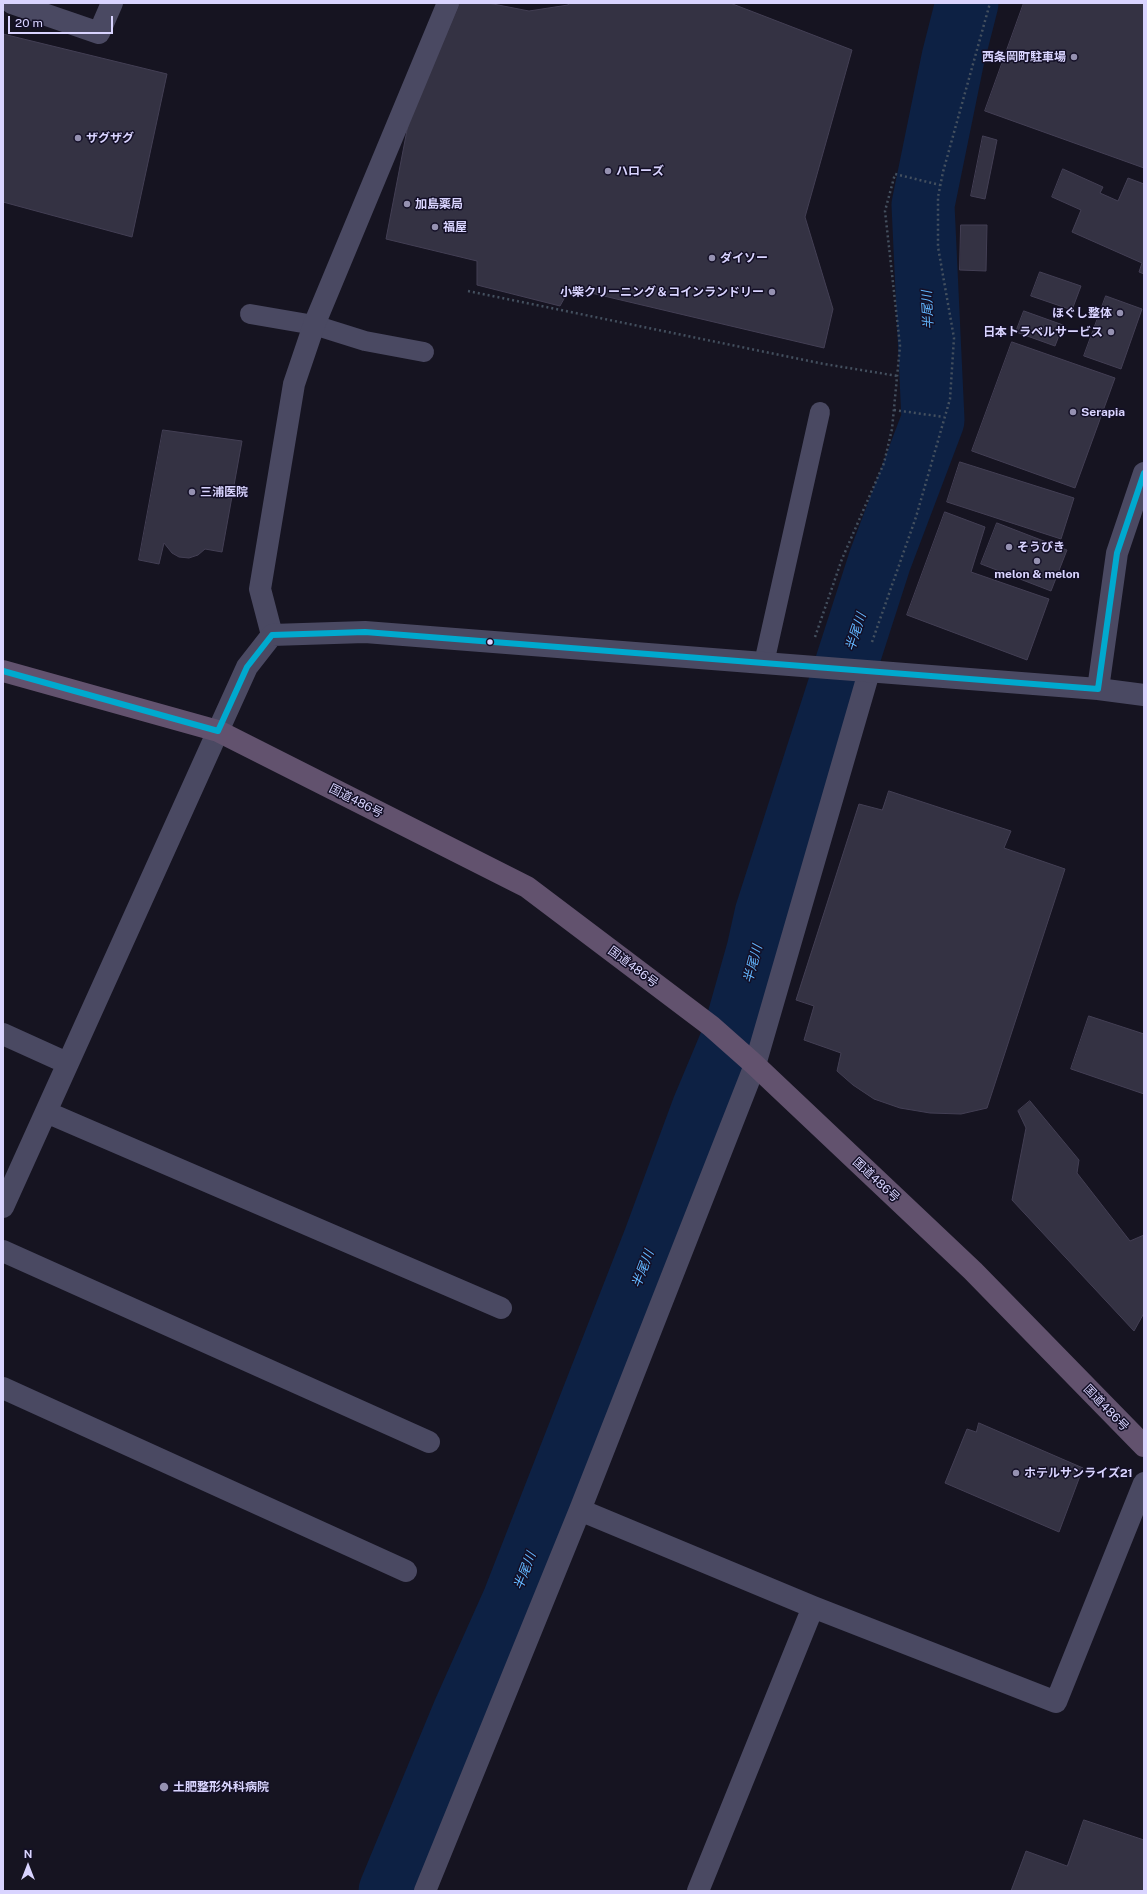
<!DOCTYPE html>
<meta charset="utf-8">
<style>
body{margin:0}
#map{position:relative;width:1147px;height:1894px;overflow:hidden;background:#161421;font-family:"Public Sans",sans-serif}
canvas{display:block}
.frame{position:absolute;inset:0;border:4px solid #d9d4ff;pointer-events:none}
.north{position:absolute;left:8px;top:1846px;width:40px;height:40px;-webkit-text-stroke:3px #130f26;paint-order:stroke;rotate:0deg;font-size:11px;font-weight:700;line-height:16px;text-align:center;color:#d9d4ff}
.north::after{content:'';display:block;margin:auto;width:14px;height:18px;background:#d9d4ff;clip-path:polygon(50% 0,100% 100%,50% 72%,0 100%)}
.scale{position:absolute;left:8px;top:16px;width:105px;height:18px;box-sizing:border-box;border:2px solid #d9d4ff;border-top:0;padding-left:5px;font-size:12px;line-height:14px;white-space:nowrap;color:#d9d4ff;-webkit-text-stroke:3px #130f26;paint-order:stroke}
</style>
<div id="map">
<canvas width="1147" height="1894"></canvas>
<div class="frame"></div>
<div class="north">N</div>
<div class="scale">20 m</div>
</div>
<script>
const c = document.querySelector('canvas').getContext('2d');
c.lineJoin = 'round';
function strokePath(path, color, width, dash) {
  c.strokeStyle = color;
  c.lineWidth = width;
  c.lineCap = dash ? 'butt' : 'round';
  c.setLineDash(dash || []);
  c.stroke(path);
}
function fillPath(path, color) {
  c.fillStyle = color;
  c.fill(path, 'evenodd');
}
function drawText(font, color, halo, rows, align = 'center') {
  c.font = font + ' "Public Sans","Noto Sans JP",sans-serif';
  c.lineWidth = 3;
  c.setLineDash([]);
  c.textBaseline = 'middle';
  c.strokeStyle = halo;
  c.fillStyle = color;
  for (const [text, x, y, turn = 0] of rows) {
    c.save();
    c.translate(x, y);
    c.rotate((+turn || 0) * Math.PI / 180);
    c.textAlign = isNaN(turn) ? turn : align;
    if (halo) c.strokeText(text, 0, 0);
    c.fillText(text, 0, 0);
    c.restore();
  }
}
strokePath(new Path2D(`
 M390,1891L464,1712L514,1600L655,1239L703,1109L734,1035L758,950L766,914L880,560L933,420L923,205L953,58L967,3`), '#0d2144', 63);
const building = new Path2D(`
 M460,3H488L529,11L568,5L569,3H730L852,50L805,217L833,309L824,348L570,288L560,306L477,285V261L386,239L408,125Z
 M1024,3H1144V168L985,111Z
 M3,34L167,74L132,237L3,202Z
 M983,136L997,140L985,199L971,196Z
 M1063,169L1103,187L1100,193L1118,201L1128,178L1144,184V274L1139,272L1142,263L1072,232L1081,210L1052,197Z
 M961,225H987L986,271L960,270Z
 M1040,272L1081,286L1072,310L1031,296Z
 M1106,296L1142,309L1121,369L1084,356Z
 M1024,311L1063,325L1055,346L1016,332Z
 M1012,342L1115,378L1075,488L972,451Z
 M163,430L242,441L222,552L205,549L198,555L189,558L179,557L172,553L164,543L159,564L139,560Z
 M960,462L1074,498L1061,539L947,502Z
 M945,512L985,527L971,572L1049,599L1027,660L907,615Z
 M997,523L1067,550L1051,591L981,564Z
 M889,791L1011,831L1004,848L1065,869L987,1108L961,1114L930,1113L900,1108L874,1099L853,1085L837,1071L841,1053L804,1040L814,1006L796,1000L859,804L882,810Z
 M1089,1016L1144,1034V1094L1071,1069Z
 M1030,1101L1079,1160L1077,1173L1130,1241L1144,1235V1313L1134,1331L1012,1200L1026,1128L1018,1111Z
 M979,1423L1083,1468L1059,1532L945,1483L967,1429L976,1432Z
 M1084,1820L1144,1840V1891H1011L1026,1851L1067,1866Z`);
fillPath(building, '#343243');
strokePath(building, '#433f54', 1);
strokePath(new Path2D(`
 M468,291L824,364L898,376
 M894,410L944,417
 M815,637L842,559L884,463L892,429L900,346L885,211L895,174L940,185
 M872,642L916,517L950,399L954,338L938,247V197L943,172L990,3`), '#44505f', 2.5, [2, 3]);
strokePath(new Path2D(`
 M250,314L314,325L365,341L424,352
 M764,663L820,412`), '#4a4962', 20);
strokePath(new Path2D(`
 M12,3L99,33L112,3
 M272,635L260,589L294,384L314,325L448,3
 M3,1034L67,1063
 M46,1112L501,1308
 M3,1207L218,731
 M3,1251L429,1442
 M3,1388L406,1571
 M580,1510L813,1607L1056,1702L1144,1483
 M425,1891L580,1510L755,1065L869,672
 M698,1891L813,1607`), '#4a4962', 22);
strokePath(new Path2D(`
 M1098,689L1117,553L1144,473
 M218,731L247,667L272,635L365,632L1098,689L1144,695`), '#4a4962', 22);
strokePath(new Path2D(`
 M3,671L218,731L527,887L711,1026L755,1065L973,1271L1144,1446`), '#62526e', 22);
strokePath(new Path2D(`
 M3,671L218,731
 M1098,689L1117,553L1144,473
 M218,731L247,667L272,635L365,632L1098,689`), '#00a9ce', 6);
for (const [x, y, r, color] of [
 [1074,57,4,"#9591b1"],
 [78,138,4,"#9591b1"],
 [608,171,4,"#9591b1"],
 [407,204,4,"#9591b1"],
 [435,227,4,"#9591b1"],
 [712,258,4,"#9591b1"],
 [772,292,4,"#9591b1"],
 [1120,313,4,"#9591b1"],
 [1111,332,4,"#9591b1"],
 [1073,412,4,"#9591b1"],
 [192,492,4,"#9591b1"],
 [1009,547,4,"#9591b1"],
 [1037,561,4,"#9591b1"],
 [490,642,3.5,"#d9d4ff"],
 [1016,1473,4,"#9591b1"],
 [164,1787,5,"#9591b1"]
]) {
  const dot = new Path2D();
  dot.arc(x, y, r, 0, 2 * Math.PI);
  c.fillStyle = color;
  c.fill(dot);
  strokePath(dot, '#130f26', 1.5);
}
drawText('bold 12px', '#d9d4ff', '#130f26', [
 ["西条岡町駐車場",1066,57,"right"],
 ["ザグザグ",86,138],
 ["ハローズ",616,171],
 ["加島薬局",415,204],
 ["福屋",443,227],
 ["ダイソー",720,258],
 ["小柴クリーニング＆コインランドリー",764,292,"right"],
 ["ほぐし整体",1112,313,"right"],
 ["日本トラベルサービス",1103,332,"right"],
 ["Serapia",1081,412],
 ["三浦医院",200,492],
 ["そうびき",1017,547],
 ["melon & melon",1037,574,"center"],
 ["ホテルサンライズ21",1024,1473],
 ["土肥整形外科病院",173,1787]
], 'left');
drawText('12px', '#d9d4ff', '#130f26', [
 ["国道486号",356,801,27],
 ["国道486号",633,967,37],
 ["国道486号",876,1180,43],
 ["国道486号",1106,1408,46]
]);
drawText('italic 13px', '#62b6ff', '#130f26', [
 ["半尾川",928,310,-93],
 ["半尾川",856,632,-72],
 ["半尾川",753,964,-75],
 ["半尾川",643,1269,-69],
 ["半尾川",525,1571,-69]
]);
</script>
